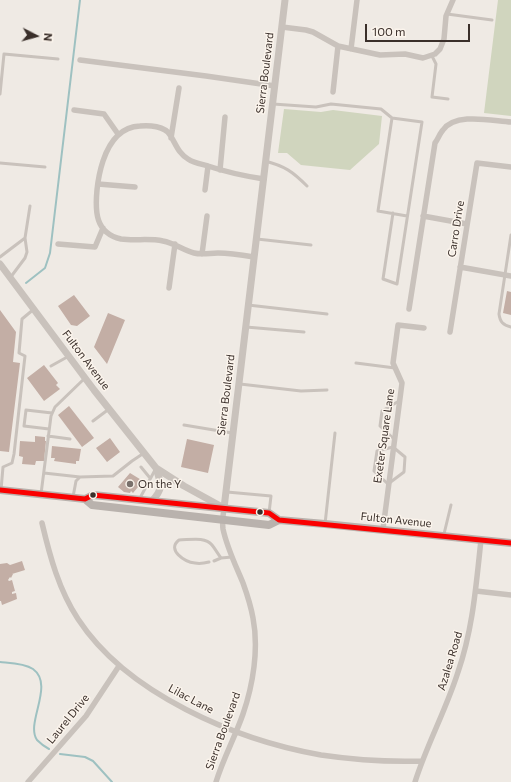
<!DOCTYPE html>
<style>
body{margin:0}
#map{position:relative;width:511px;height:782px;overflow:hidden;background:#efeae4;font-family:Commissioner,sans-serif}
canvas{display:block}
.north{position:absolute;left:16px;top:16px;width:40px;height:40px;-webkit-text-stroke:3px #fbf4ec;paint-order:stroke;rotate:96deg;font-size:11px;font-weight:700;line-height:16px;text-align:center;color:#3a2f2a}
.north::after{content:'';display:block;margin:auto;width:14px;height:18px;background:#3a2f2a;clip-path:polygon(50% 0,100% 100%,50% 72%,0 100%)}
.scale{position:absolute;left:365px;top:24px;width:105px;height:18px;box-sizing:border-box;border:2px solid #3a2f2a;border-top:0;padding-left:5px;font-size:12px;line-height:14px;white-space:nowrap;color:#3a2f2a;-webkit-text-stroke:3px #fbf4ec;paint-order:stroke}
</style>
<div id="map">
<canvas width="511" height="782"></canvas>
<div class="north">N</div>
<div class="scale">100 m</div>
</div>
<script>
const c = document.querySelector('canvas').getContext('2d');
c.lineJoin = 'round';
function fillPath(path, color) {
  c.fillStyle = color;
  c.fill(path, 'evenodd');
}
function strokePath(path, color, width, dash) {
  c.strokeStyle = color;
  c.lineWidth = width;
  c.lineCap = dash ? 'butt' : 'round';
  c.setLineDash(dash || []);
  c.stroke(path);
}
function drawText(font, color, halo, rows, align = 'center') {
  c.font = font + ' Commissioner,sans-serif';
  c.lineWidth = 3;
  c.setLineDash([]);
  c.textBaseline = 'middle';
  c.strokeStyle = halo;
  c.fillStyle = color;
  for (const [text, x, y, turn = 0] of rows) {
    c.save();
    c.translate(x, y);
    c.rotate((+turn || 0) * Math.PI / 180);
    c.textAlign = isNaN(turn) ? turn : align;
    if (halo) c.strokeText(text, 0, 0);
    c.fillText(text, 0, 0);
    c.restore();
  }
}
fillPath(new Path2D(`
 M498,0H511V116L484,113Z
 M284,109L321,112L333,110L382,116L379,144L350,170L301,165L287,153H278Z`), '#d0d5be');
strokePath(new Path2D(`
 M26,283L45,268L50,253L80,0
 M0,662C10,663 24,663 33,669C55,685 25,723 37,740C40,743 45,747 49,749
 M60,754L85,757L93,761L112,782`), '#9ec1c1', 2);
fillPath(new Path2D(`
 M507,291L511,292V315L503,313Z
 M74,295L90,316L77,326L71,325L58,306Z
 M0,310L16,332L13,362L20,363L9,452L0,451Z
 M108,313L125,320L107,364L94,347Z
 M44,365L58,383L56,385L60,389L44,401L27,378Z
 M69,406L94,438L82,447L58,415Z
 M35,436L45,437V441H46L44,461H36L35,465L22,464L23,457L19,456L20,441L35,442Z
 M110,438L120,452L107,462L96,448Z
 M187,439L214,445L208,473L181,467Z
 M52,446L81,449L79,461H76V464L54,461L55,458H51Z
 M130,473L143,481L133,493L131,491L130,493L124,492L118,487Z
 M22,561L25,570L12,574H13L11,578L10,577L8,580L9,581L12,580L15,591L12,592V594L16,593L17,599L2,605L1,601H0V564L7,563L10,565Z`), '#c3aea5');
strokePath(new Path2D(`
 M447,14L492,20
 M432,56L436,64L432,97L448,99
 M0,94L4,54L58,59
 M273,104L316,107L331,104L381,109L392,118L422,122L397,284L383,279L393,213
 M392,118L378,211L407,216
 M265,161C285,166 293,172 307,186
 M0,163L45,167
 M511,235L499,314C500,322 503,325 511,327
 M257,239L311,245
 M0,257L25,238
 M10,278L25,258L27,252L25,238L30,206
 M248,305L327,314
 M246,327L304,332
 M356,363L395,368
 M51,366L69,356
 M240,384L301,391L327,390
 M93,421L109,409
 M184,425L232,433
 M49,429L24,426L26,410L52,413
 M48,436L70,439
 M394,439L380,426L382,411L399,401
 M393,447L405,457L404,472L388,484L374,471L377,451Z
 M141,467L150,478
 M44,473L80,477
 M1,490L3,467L12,463L14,454L25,356L19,353L22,319L34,309
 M227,492L271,496L269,513
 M41,494L51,416L55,407L85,378
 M73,497L76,481L80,477L113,476L132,461L144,453
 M140,498L155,470
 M325,524L335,433
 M444,534L451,505
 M214,561L221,558
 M209,562C205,563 200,564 195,563C185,562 166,550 179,540C189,540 205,536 212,545C216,550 218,554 221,558L232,557`), '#c9c2bc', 3);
strokePath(new Path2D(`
 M282,27L306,30L313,32L338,46L380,55L405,54L423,58L435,54L440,49L444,39L446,16L453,0
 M351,49L357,0
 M80,60L206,76L275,86
 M333,92L338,46
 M74,110L104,114L118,134
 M171,138L179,88
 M220,170L225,117
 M98,184L135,187
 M205,190L208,166
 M423,216L467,224
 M58,244L95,247L103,228
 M202,254L207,216
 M254,257C242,255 230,253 218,253C210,253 202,255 194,253C183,250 174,243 163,241C149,238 135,241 121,239C95,233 95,211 97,190C98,180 100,170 103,161C109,143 119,127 140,126C149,125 165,126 170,135C176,144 178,153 188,159C194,163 201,164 208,166C226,172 244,176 264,179
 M460,267L511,276
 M169,288L175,244
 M409,309L435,143C438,139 440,133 443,130C456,112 492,121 511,122
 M450,332L477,163L511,167
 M42,523C50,557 59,590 78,619C127,694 236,740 321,755C355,760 388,762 421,761
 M383,529L402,383L393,363L398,325L424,328
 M476,591L511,595
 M28,782L86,716L119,666
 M216,782C223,759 235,737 243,714C253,685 259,649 253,618C251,607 247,594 243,583C236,566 227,548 223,529C222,522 223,515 224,508
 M415,782C427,744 446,710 458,672C473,629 476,585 481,540`), '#c9c2bc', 5.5);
strokePath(new Path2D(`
 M0,264L94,390L156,468L184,486L224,508L285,0
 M152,501C164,488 161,485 156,468`), '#c9c2bc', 7);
strokePath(new Path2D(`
 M0,490L85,499L93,495L269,513L279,520
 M85,499L92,505L269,525L279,520L325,524L511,543`), '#b9b2ad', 8);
strokePath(new Path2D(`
 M0,490L85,499L93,495L269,513L279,520L511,543`), '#fa0000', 5);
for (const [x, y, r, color] of [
 [130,484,4,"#79706b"],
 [93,495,3.5,"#3a2f2a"],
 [260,512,3.5,"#3a2f2a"]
]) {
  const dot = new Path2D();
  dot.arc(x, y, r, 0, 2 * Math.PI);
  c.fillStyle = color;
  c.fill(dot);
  strokePath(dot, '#fbf4ec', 1.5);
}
drawText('11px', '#3a2f2a', '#fbf4ec', [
 ["Sierra Boulevard",265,73,-83],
 ["Carro Drive",456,229,-81],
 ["Fulton Avenue",86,360,53],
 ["Sierra Boulevard",226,395,-83],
 ["Exeter Square Lane",384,436,-82],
 ["Fulton Avenue",396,520,6],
 ["Azalea Road",450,661,-73],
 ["Lilac Lane",191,699,28],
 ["Laurel Drive",68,719,-51],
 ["Sierra Boulevard",223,731,-70]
]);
drawText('11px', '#3a2f2a', '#fbf4ec', [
 ["On the Y",138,484]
], 'left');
</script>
